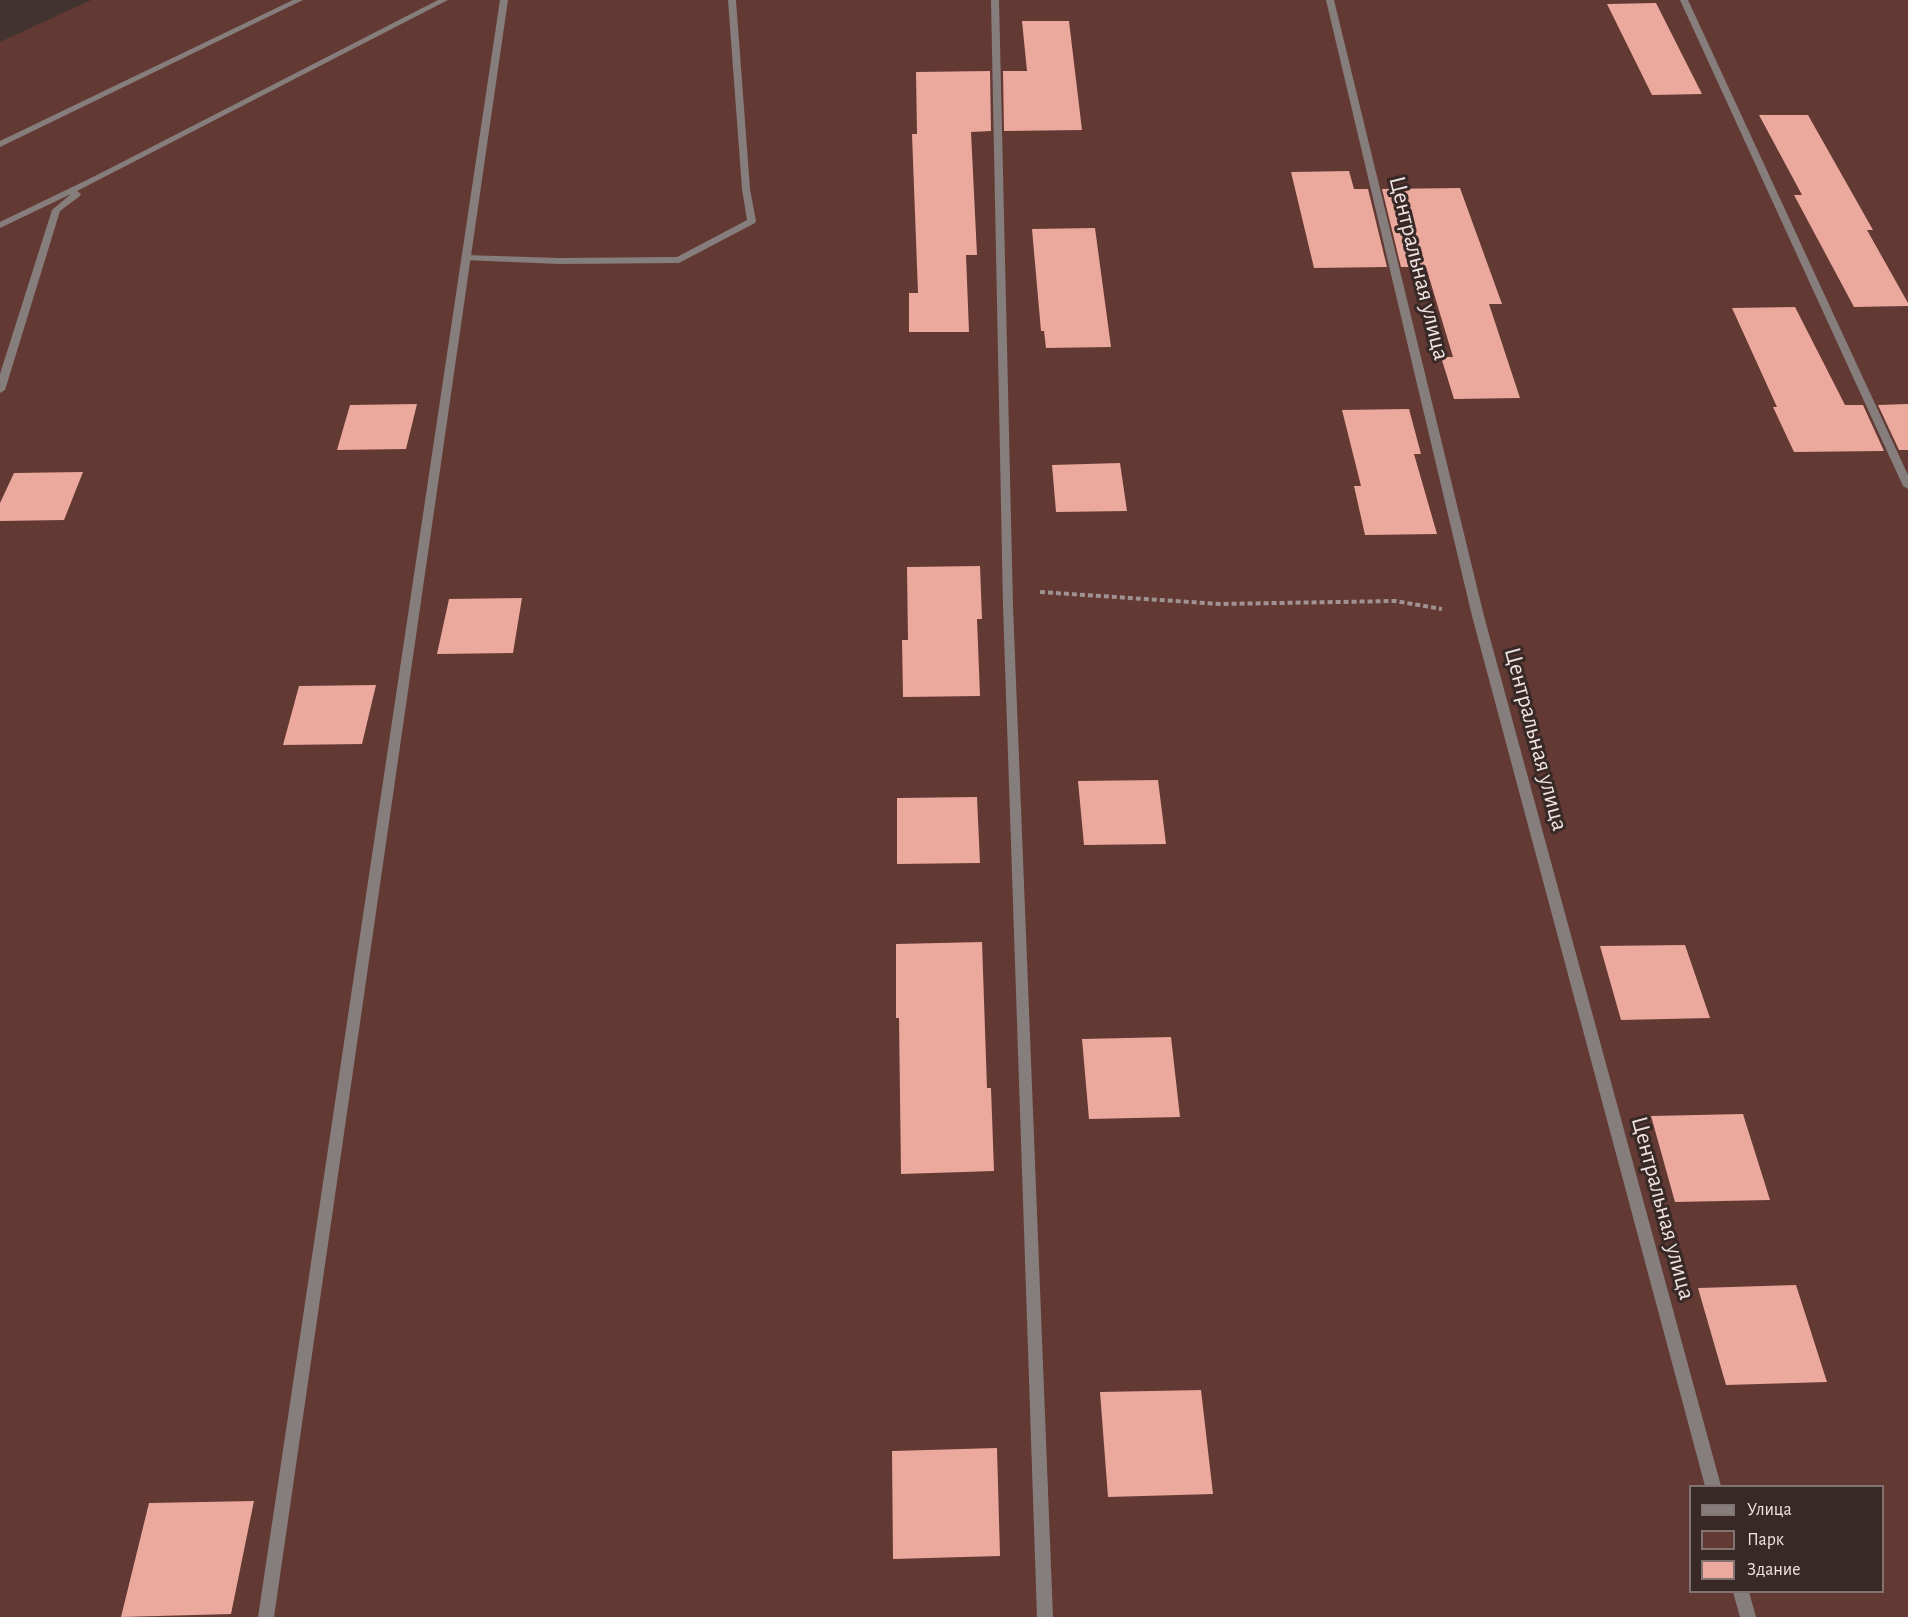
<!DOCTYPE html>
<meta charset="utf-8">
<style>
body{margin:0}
#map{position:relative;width:1908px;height:1617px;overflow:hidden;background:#423331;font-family:"Alegreya Sans",sans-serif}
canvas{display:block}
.legend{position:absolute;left:1689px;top:1485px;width:195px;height:108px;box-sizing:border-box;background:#382927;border:2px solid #807372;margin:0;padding:8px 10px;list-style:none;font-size:18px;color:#ede3e2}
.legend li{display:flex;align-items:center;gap:12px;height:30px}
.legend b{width:30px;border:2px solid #807372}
</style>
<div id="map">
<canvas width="1908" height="1617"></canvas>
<ul class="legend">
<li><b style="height:8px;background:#867e7d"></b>Улица</li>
<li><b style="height:16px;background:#633933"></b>Парк</li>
<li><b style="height:16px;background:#eba89d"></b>Здание</li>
</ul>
</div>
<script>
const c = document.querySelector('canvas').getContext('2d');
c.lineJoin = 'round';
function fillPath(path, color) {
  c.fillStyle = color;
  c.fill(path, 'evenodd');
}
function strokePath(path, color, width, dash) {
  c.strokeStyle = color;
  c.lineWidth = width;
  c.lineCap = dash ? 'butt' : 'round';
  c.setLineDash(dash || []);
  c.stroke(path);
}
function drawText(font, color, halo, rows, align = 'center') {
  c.font = font + ' "Alegreya Sans",sans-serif';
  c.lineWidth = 6;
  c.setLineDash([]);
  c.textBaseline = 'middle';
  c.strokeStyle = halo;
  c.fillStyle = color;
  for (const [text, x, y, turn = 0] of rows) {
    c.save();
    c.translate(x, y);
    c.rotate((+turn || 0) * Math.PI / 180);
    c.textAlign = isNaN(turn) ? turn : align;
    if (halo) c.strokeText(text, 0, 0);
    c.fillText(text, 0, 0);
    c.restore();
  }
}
fillPath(new Path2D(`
 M91,0H1908V1617H0V42ZM1690,1486H1882V1592H1690Z`), '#633933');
fillPath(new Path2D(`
 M1656,3L1702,94L1652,95L1607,4Z
 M1022,21H1069L1082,130L1004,131L1003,71H1027Z
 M990,71L991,131L971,132L977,255H966L969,332H909V293H918L912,134H917L916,72Z
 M1759,115H1808L1873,230H1867L1908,303V306L1854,307L1794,195H1802Z
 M1349,171L1354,189H1368L1387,267L1314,268L1291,172Z
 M1460,188L1502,304H1489L1520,398L1454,399L1441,357H1453L1426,267H1401L1382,189Z
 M1095,228L1111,347L1046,348L1044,331H1041L1032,229Z
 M1795,307L1845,405H1863L1884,451L1794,452L1773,407H1777L1732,308Z
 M417,404L406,449L337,450L350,405Z
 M1908,404V450H1899L1878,405Z
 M1409,409L1421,454H1414L1437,534L1365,535L1354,486H1361L1342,410Z
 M1120,463L1127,511L1056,512L1052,465Z
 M83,472L64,520L0,521V503L14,473Z
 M980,566L982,619H977L980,696L903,697L902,640H908L907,567Z
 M522,598L513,653L437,654L449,599Z
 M376,685L362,744L283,745L299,686Z
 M1158,780L1166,844L1084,845L1078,781Z
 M977,797L980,863L897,864V798Z
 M982,942L987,1088H991L994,1171L901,1174L899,1018H896V944Z
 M1685,945L1710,1018L1621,1020L1600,946Z
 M1171,1037L1180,1117L1089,1119L1082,1039Z
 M1743,1114L1770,1200L1675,1202L1651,1116Z
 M1796,1285L1827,1382L1726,1385L1698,1288Z
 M1201,1390L1213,1494L1108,1497L1100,1392Z
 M997,1448L1000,1556L893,1559L892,1451Z
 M254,1501L231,1614L121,1617L149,1503Z`), '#eba89d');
strokePath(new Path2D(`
 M1040,592L1220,604L1395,601L1442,609`), '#9f9392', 4, [5, 3]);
fillPath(new Path2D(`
 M728,0H736L750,189L756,221L755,223L679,263L560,264L462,260V256L465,255L560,258L677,257L747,220L742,189Z`), '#867e7d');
fillPath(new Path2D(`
 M293,0H303L0,147V141Z
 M438,0H448L77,191L81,194L80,196L60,211L5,390L0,393V374L52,210L71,194L0,228V222L93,177Z
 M500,0H508L274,1617H258Z
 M991,0H999L1013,606L1053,1617H1037L1003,606Z
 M1326,0H1334L1484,616L1721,1486H1705L1472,616Z
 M1680,0H1688L1908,475V489L1903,486Z
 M1733,1592H1749L1756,1617H1740Z`), '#867e7d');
drawText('24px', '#ede3e2', '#382927', [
 ["Центральная улица",1419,268,76],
 ["Центральная улица",1536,739,75],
 ["Центральная улица",1663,1208,75]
]);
</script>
